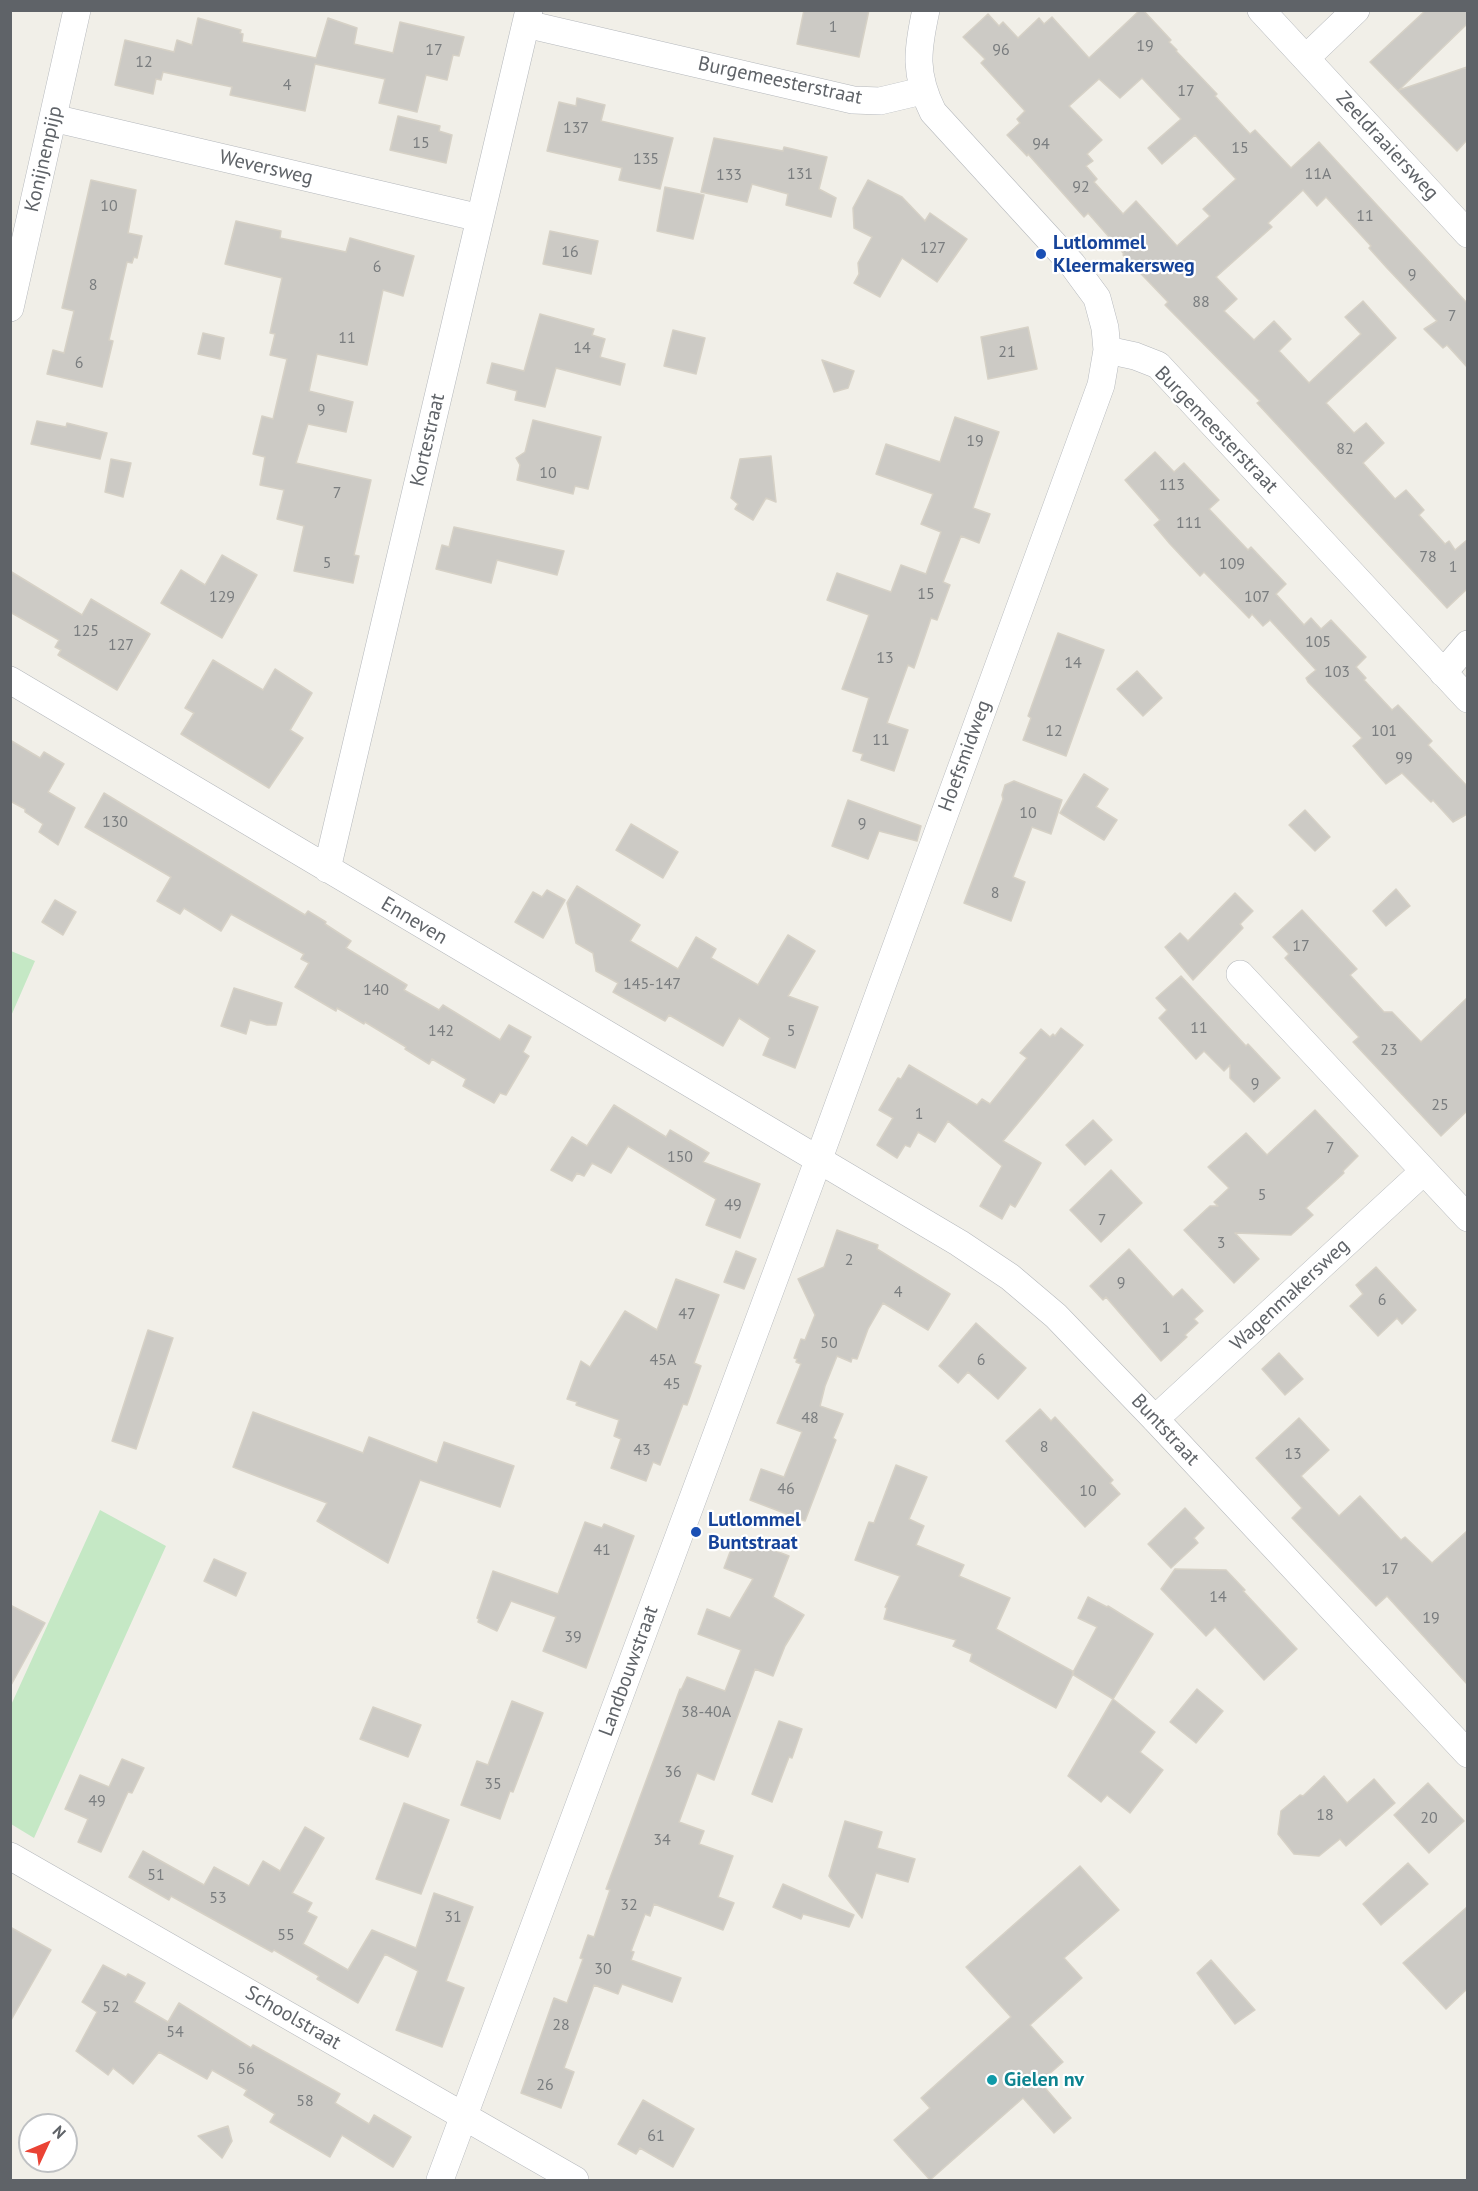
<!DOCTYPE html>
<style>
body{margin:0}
#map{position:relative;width:1478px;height:2191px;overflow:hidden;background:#f1efe8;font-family:"PT Sans",sans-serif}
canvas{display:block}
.frame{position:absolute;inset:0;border:12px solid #5f6368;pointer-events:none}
.north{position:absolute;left:18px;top:2113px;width:60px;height:60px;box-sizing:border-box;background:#fff;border:2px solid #bfc1c3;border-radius:50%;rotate:46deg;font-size:16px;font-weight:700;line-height:24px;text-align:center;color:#5f6368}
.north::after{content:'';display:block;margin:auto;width:21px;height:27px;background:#ea4335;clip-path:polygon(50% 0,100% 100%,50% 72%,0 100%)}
</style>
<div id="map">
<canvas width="1478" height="2191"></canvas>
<div class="frame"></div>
<div class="north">N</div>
</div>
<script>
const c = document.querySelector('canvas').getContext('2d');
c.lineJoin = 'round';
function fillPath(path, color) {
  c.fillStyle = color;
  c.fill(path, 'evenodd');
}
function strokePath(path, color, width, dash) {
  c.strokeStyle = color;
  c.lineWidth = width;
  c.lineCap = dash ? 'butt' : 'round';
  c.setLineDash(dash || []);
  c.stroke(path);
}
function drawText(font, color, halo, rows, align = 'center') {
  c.font = font + ' "PT Sans",sans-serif';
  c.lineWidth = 4.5;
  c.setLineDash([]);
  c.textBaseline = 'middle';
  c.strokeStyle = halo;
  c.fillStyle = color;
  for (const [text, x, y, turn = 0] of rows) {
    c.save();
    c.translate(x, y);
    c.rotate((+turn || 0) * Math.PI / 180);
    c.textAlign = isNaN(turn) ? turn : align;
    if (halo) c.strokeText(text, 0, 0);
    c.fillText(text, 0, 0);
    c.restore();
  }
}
fillPath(new Path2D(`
 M11,951L35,961L11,1016L10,951Z
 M100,1510L166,1546L34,1838L11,1824V1705Z`), '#c5e8c5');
const building = new Path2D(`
 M804,10H869L859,57L797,44Z
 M1140,10H1143L1171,40L1169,42L1177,50L1176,51L1217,94L1215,96L1250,134L1255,130L1291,168L1319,142L1467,303V367L1447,345L1443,348L1424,329L1437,321L1387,268L1369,248L1371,246L1326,197L1317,206L1303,190L1268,223L1272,227L1216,277L1237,299L1224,311L1254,340L1274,321L1291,339L1279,351L1309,383L1361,334L1345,317L1363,301L1396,338L1326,403L1354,433L1366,423L1384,443L1363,463L1395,499L1406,490L1424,510L1419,515L1445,544L1449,541L1455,550L1467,540V589L1447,608L1257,403L1260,401L1165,305L1168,302L1123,255L1124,254L1088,213L1084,217L1028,154L1027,156L1007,135L1020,123L1017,119L1025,111L981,63L985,59L963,37L988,14L999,26L1003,22L1018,38L1039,18L1044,24L1052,17L1089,58ZM1142,78L1181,119L1148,148L1162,164L1195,135L1236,179L1203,209L1210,216L1177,246L1136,201L1123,214L1094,182L1097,179L1086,166L1093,161L1087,154L1102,140L1069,106L1099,79L1120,98Z
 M1426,10H1467V24L1399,90L1467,67V140L1457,151L1370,62Z
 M198,18L241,30L240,33L243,34L242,42L316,58L328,18L357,28L354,44L393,53L400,22L464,37L459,56L453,55L447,80L426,75L417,112L379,103L385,79L315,64L305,111L230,95L232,87L163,72L161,80L156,79L153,94L115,85L125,40L174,52L177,40L192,45Z
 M577,98L605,105L601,121L673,138L660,189L619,180L622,168L547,151L559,102L576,106Z
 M398,116L440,126L439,131L452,135L446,163L390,150Z
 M714,138L783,151L784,147L827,157L819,189L836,198L831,217L786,205L788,194L752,184L747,202L701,192Z
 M91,180L136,190L128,233L142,236L137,258L134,257L132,263L127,262L109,340L113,341L102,387L47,374L53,350L64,353L74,311L62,308Z
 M868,180L902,197L925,221L930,213L967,239L937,282L902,258L880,297L854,283L859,274L858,263L872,237L854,228L853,208Z
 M665,187L704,195L693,239L657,231Z
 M236,221L281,231L280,238L346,252L350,238L414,256L403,296L383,290L367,365L317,354L309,391L353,402L346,432L308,424L296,463L371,480L354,555L359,556L353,583L294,571L304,526L277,519L284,490L260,485L265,457L253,454L262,416L273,419L287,359L270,355L275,334L270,333L282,278L225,264Z
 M550,231L598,241L591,274L543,264Z
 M540,314L594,329L592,335L605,339L600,357L625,364L620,385L556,368L545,407L515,400L517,391L487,383L492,363L524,371Z
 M1028,327L1037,369L988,379L981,337Z
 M673,330L705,338L696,374L664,366Z
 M203,333L224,338L220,359L198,354Z
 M822,360L854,371L848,388L834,392Z
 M955,417L999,432L973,508L990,514L979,543L961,536L943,582L950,585L937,620L931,618L914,668L908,665L887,723L908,730L894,771L861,760L863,754L853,751L869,698L842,689L869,615L827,600L837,573L891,592L901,565L926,574L941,532L921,524L933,494L876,474L886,444L940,462Z
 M533,420L601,437L588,489L575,486L573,494L517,480L520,465L516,458L525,452Z
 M37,421L66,427L67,423L107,433L100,459L31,444Z
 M1155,452L1174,472L1184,463L1219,500L1209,509L1248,550L1251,547L1286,584L1276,594L1304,625L1311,618L1321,629L1331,620L1366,657L1356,667L1366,678L1364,680L1392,710L1398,705L1432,741L1428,745L1467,786V814L1453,822L1433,800L1431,802L1402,773L1386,784L1353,746L1362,738L1308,682L1306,678L1316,670L1270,620L1263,626L1252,614L1249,618L1204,572L1200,576L1170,544L1154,525L1160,520L1125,480Z
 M771,456L776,502L766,498L753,520L735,509L738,504L731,498L740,459Z
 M111,459L131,463L123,497L105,492Z
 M454,527L564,551L557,575L497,560L491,583L436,569L442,545L449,547Z
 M222,555L257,575L222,638L161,603L181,570L205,585Z
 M10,571L82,615L91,599L150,634L117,690L58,655L61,650L55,647L59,640L10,612Z
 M1058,633L1104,650L1066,756L1023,740L1031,718L1028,716Z
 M213,660L263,690L275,669L312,693L290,730L303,738L269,788L181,734L194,713L185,708Z
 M1137,671L1162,698L1143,716L1117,689Z
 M10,740L40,758L44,752L64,764L48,792L75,808L58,845L39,832L43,824L25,812V809L10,801Z
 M1084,774L1108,789L1096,807L1117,820L1104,840L1060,813Z
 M1014,781L1062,800L1051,834L1032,827L1013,877L1025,882L1011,921L964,903L1003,799L1002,795L1005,785Z
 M104,793L305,915L308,911L326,922L325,924L351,941L346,948L407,985L404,990L439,1010L443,1005L500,1040L509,1025L531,1037L523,1052L529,1056L506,1095L500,1093L494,1103L463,1086L466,1079L432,1059L429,1064L405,1049L406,1047L365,1022L364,1024L337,1008L336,1011L295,987L309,963L301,959L304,954L231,914L221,931L184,908L180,914L157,901L171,877L85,827Z
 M848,800L921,826L917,841L879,831L868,859L832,846Z
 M1305,810L1330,837L1315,851L1289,825Z
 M631,824L678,852L663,878L616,850Z
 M577,886L640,925L630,941L678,969L696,937L716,949L711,958L758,985L788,935L815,951L788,996L818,1007L795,1068L763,1055L770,1038L739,1018L723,1046L669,1015L665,1021L613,992L618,983L596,971L593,953L576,943L567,903Z
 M1396,889L1410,906L1386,926L1373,911Z
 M547,890L565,900L543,938L515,922L533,892L542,897Z
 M1235,893L1253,911L1240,924L1243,928L1193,980L1165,947L1180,933L1188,941Z
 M55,900L76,912L63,935L42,922Z
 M1302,910L1357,969L1350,975L1384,1012H1392L1421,1042L1467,998V1111L1441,1136L1353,1042L1359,1037L1285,958L1289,954L1273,937Z
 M1181,976L1246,1046L1248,1044L1280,1078L1254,1102L1230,1078V1065L1224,1071L1204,1051L1196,1059L1159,1018L1167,1010L1156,998Z
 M234,988L282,1003L276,1025H267L250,1020L246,1034L221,1026Z
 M1061,1028L1083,1045L1003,1141L1041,1163L1015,1207L1010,1204L1002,1219L980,1206L1002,1166L948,1121L935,1142L918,1132L910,1147L905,1145L897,1158L877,1145L893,1118L879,1110L898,1078L901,1079L909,1065L977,1105L982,1099L990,1104L1027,1058L1020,1053L1041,1029L1050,1037L1053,1034L1055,1036Z
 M614,1105L666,1137L670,1130L709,1153L703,1162L760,1184L740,1238L706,1225L716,1199L628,1146L611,1173L592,1163L584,1176L577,1173L572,1181L551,1170L572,1137L587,1146Z
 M1315,1110L1358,1156L1343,1171L1344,1173L1306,1208L1313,1215L1291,1235L1235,1233L1259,1259L1234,1283L1184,1230L1210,1206H1218L1214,1202L1229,1188L1208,1167L1246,1133L1267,1155Z
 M1093,1120L1112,1140L1085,1165L1066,1145Z
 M1111,1170L1142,1203L1101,1242L1070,1210Z
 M837,1230L878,1245L877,1249L950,1294L928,1330L883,1303L868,1329L857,1359L852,1358L851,1362L837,1356L825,1386L820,1406L843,1414L833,1438L836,1440L805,1521L750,1500L761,1469L784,1477L802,1432L777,1423L801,1364L796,1362L797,1359L794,1358L801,1339L805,1340L815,1315L798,1279L824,1267Z
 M1129,1249L1173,1297L1182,1289L1203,1311L1194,1319L1198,1323L1185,1335L1187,1337L1161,1361L1106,1297L1103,1300L1090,1286Z
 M736,1251L756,1259L744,1289L724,1282Z
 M1376,1267L1416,1310L1402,1324L1397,1318L1378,1336L1350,1306L1363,1294L1356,1285Z
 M676,1279L719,1295L694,1363L701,1366L687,1405L683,1404L660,1465L653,1462L646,1481L611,1468L621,1439L614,1436L619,1420L576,1405L577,1402L567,1399L581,1361L590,1367L625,1311L657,1330Z
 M976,1323L1026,1368L998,1399L968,1372L958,1383L939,1366Z
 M148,1330L173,1338L136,1449L112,1441Z
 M1279,1353L1303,1379L1285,1395L1262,1369Z
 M1040,1409L1051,1421L1055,1417L1113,1480L1110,1483L1120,1494L1085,1527L1006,1441Z
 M253,1412L363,1453L369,1437L437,1463L444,1442L514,1466L500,1507L420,1480L388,1563L317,1521L327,1503L233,1467Z
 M1299,1418L1329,1450L1301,1476L1339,1516L1360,1496L1401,1540L1405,1537L1432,1563L1467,1531V1684L1387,1596L1376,1606L1292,1518L1302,1508L1256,1458Z
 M896,1465L927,1477L909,1519L924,1526L916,1545L964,1565L959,1576L1010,1598L996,1629L1074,1672L1056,1708L970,1661L972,1654L953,1646L956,1640L884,1619L887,1608L885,1607L900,1576L855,1560L869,1522L874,1523Z
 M1185,1508L1204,1528L1194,1538L1198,1543L1171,1568L1148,1544Z
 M585,1522L602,1528L604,1524L634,1536L586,1668L543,1651L556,1617L511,1601L497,1631L478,1622L479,1619L477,1618L493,1571L558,1594Z
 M755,1543L789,1556L773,1597L804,1615L785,1646L773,1676L755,1669L714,1780L697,1773L679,1822L704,1831L699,1844L733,1856L718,1897L734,1903L723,1930L654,1904L650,1916L645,1914L631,1951L634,1952L631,1960L681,1978L672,2002L622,1984L618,1994L594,1985L564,2068L574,2072L561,2108L521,2093L554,1998L567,2003L583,1959L580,1958L588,1935L594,1937L610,1890L606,1889L680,1689L681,1690L687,1677L725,1691L741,1650L698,1634L707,1609L730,1618L753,1579L724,1568L733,1544L752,1551Z
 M214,1559L246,1573L236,1596L204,1581Z
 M1175,1569L1226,1570L1245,1590L1243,1591L1297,1649L1264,1680L1215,1627L1206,1636L1161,1589Z
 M1088,1597L1107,1607L1108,1606L1153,1634L1113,1699L1072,1674L1097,1627L1078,1618Z
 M10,1605L45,1623L10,1687Z
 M1197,1689L1223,1711L1196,1743L1170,1722Z
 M1113,1699L1155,1732L1140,1752L1163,1770L1130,1813L1107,1795L1101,1802L1068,1776Z
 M512,1701L543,1713L513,1792L510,1791L500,1819L461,1805L477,1761L488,1765Z
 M373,1707L421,1725L408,1757L360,1739Z
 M779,1721L802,1729L792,1758L789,1757L772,1802L752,1794Z
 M122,1759L144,1768L132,1793L128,1792L101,1852L78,1842L88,1819L65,1809L80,1775L109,1787Z
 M1324,1776L1347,1803L1374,1779L1395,1803L1346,1846L1340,1839L1319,1856L1294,1854L1278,1834L1281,1811L1300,1795L1303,1796Z
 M1428,1783L1464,1821L1429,1853L1394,1815Z
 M404,1803L449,1820L421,1894L376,1879Z
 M845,1821L882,1832L877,1848L915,1859L908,1882L876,1873L862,1918L829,1876Z
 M305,1827L324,1838L292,1893L312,1903L307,1912L317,1917L303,1944L348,1970L372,1930L416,1948L434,1893L473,1907L446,1981L464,1988L442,2047L396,2030L418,1971L385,1954L358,2003L317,1979L319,1976L274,1950L272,1952L171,1896L169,1900L129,1877L143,1851L204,1885L214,1867L249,1886L263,1861L280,1871Z
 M1408,1863L1428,1884L1381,1925L1363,1904Z
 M1080,1866L1119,1910L1064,1958L1082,1978L1030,2025L1063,2062L1040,2082L1071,2118L1054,2133L1023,2098L930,2180L894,2140L930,2108L921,2098L1011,2017L966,1967Z
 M783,1884L854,1915L849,1927L803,1914L801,1919L773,1907Z
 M1467,1907V1989L1446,2009L1403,1963Z
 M10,1927L51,1950L10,2022Z
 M1211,1960L1255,2010L1235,2024L1197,1973Z
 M103,1965L126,1977L128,1974L145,1983L134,2002L168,2022L179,2003L251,2048L253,2045L340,2094L335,2103L369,2124L374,2115L411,2137L393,2167L342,2135L330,2157L270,2122L275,2114L244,2095L247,2090L212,2070L207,2079L159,2052L133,2084L113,2068L108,2075L76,2051L97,2012L82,2002Z
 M643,2100L694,2129L673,2167L640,2148L636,2154L618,2144Z
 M228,2126L232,2141L222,2158L198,2136Z`);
fillPath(building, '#cccac5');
strokePath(building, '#d6d1c6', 1.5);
const street = new Path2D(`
 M1261,10L1468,234
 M526,24L853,100L880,101L922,91
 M1306,58L1356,10
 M53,118L480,218
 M10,308L77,10
 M1107,350L1135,356L1158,365L1468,699
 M1443,673L1468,644
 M10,680L959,1243L1010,1277L1056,1316L1155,1419L1468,1754
 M327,869L529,10
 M1240,974L1468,1218
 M1155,1419L1424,1171
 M10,1856L575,2180
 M440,2180L818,1161L1101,385L1107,350L1105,328L1097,298L1072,264L933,112C914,74 917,51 926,10`);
strokePath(street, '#b5b8bc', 28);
strokePath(street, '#fff', 27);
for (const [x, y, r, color] of [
 [1041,254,6,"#1a4fb4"],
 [696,1532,6,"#1a4fb4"],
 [992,2080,6,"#0f9aa8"]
]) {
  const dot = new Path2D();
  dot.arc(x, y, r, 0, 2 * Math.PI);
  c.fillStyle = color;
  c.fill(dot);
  strokePath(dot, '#fff', 2);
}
drawText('16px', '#7a7d7f', null, [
 ["1",833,27],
 ["19",1145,46],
 ["17",434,50],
 ["96",1001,50],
 ["12",144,62],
 ["4",287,85],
 ["17",1186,91],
 ["137",576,128],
 ["15",421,143],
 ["94",1041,144],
 ["15",1240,148],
 ["135",646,159],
 ["131",800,174],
 ["11A",1318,174],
 ["133",729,175],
 ["92",1081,187],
 ["10",109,206],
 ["11",1365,216],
 ["127",933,248],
 ["16",570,252],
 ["6",377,267],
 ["9",1412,275],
 ["8",93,285],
 ["88",1201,302],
 ["7",1452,316],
 ["11",347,338],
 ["14",582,348],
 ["21",1007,352],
 ["6",79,363],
 ["9",321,410],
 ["19",975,441],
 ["82",1345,449],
 ["10",548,473],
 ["113",1172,485],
 ["7",337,493],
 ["111",1189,523],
 ["78",1428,557],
 ["5",327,563],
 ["109",1232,564],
 ["1",1453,567],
 ["15",926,594],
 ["129",222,597],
 ["107",1257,597],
 ["125",86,631],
 ["105",1318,642],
 ["127",121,645],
 ["13",885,658],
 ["14",1073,663],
 ["103",1337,672],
 ["12",1054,731],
 ["101",1384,731],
 ["11",881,740],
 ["99",1404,758],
 ["10",1028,813],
 ["130",115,822],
 ["9",862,824],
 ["8",995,893],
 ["17",1301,946],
 ["145-147",652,984],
 ["140",376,990],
 ["11",1199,1028],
 ["142",441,1031],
 ["5",791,1031],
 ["23",1389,1050],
 ["9",1255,1084],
 ["25",1440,1105],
 ["1",919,1114],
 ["7",1330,1148],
 ["150",680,1157],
 ["5",1262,1195],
 ["49",733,1205],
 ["7",1102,1220],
 ["3",1221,1243],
 ["2",849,1260],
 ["9",1121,1283],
 ["4",898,1292],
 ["6",1382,1300],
 ["47",687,1314],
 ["1",1166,1328],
 ["50",829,1343],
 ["45A",663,1360],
 ["6",981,1360],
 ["45",672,1384],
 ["48",810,1418],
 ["8",1044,1447],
 ["43",642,1450],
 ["13",1293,1454],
 ["46",786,1489],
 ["10",1088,1491],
 ["41",602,1550],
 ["17",1390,1569],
 ["14",1218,1597],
 ["19",1431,1618],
 ["39",573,1637],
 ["38-40A",706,1712],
 ["36",673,1772],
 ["35",493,1784],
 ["49",97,1801],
 ["18",1325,1815],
 ["20",1429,1818],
 ["34",662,1840],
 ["51",156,1875],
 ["53",218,1898],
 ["32",629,1905],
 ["31",453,1917],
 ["55",286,1935],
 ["30",603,1969],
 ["52",111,2007],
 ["28",561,2025],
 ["54",175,2032],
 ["56",246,2069],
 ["26",545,2085],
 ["58",305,2101],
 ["61",656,2136]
]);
drawText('20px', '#5f6368', '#fff', [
 ["Burgemeesterstraat",780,81,12],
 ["Zeeldraaiersweg",1387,146,47],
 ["Konijnenpijp",44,159,-77],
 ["Weversweg",266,168,13],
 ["Burgemeesterstraat",1216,430,46],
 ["Kortestraat",428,440,-77],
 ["Hoefsmidweg",965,756,-70],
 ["Enneven",414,921,31],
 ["Wagenmakersweg",1290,1295,-43],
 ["Buntstraat",1165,1430,47],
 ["Landbouwstraat",629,1671,-70],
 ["Schoolstraat",293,2018,30]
]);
drawText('bold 20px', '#164399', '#fff', [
 ["Lutlommel",1053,243],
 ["Kleermakersweg",1053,266],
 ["Lutlommel",708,1520],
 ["Buntstraat",708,1543]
], 'left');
drawText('bold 20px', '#0d838f', '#fff', [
 ["Gielen nv",1004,2080]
], 'left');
</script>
